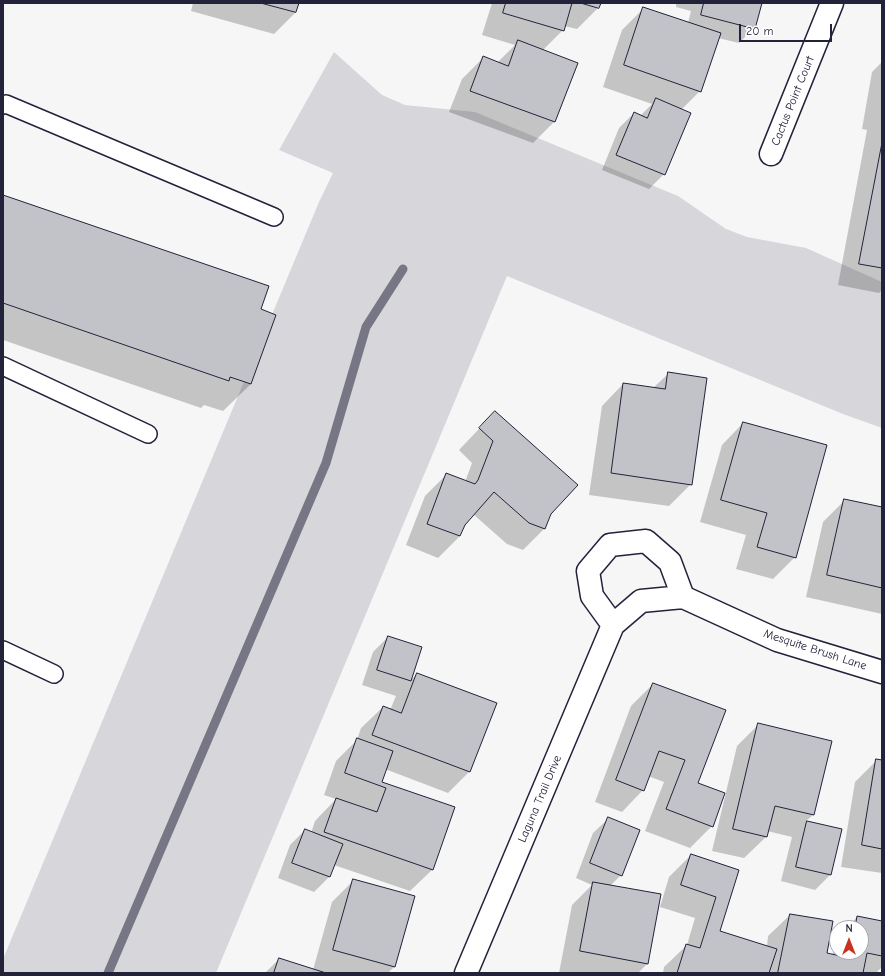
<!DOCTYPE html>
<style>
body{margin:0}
#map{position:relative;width:885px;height:976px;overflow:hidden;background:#f6f6f7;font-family:"Comic Neue",sans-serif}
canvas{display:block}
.frame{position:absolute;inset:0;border:4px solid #22223b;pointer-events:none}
.north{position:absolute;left:829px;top:920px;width:40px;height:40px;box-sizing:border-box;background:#fff;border:1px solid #a7a7b1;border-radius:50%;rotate:0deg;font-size:11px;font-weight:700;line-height:16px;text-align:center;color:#22223b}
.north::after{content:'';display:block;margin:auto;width:14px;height:18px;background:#c8321e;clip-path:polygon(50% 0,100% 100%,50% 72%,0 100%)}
.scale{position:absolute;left:739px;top:24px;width:93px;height:18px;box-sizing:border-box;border:2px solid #22223b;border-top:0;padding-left:5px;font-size:12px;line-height:14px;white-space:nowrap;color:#22223b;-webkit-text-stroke:3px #fff;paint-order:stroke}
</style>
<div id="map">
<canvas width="885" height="976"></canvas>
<div class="frame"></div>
<div class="north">N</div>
<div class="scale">20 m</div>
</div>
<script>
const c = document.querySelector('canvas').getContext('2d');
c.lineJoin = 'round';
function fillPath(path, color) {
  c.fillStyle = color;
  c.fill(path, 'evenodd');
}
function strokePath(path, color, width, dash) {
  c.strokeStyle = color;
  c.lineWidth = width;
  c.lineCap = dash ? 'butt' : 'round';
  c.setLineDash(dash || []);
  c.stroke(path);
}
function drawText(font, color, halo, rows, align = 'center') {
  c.font = font + ' "Comic Neue",sans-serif';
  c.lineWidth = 3;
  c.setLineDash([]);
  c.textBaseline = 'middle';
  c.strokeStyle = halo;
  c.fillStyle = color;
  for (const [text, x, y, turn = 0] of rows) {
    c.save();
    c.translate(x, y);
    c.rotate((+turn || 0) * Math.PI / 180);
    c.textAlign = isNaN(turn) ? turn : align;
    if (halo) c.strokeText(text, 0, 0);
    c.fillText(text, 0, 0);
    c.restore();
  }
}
fillPath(new Path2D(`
 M334,52L382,95L405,105L475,112L678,196L726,229L747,237L806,248L882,282V428L843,414L507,276L216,973H3V959L319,202L333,173L279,150Z`), '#d7d7db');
fillPath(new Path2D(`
 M193,3H298L296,12L274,34L191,11Z
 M492,3H600L598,8L577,29L564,26L563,30L542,51L554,122L533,143L449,112L462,79L483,58L497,63L515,45L482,35Z
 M676,3H761L754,28L739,43L718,38L700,91L681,110L664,174L649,189L602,170L619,128L634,113L640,116L652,104L603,87L622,30L644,8L688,23L691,11L676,7Z
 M882,62V290L879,293L838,285L867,130L862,129L872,72Z
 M3,196L260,310L251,384L223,411L204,405L201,408L3,340Z
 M668,374L691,484L669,506L589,495L602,406L623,384L653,388Z
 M495,412L544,529L523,550L507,544L473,514L464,524L460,536L438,558L406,545L425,496L446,475L465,482L472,463L459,450Z
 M743,423L795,557L773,579L736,569L746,535L700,522L722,445Z
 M845,500L882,508V614L806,597L823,522Z
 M388,637L421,648L410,681L417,674L470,771L448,793L385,769L381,782L454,808L432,870L410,891L334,865L329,877L314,892L278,878L290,845L305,830L311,833L315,821L336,799L324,795L336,761L357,740L361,728L383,707L390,710L396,696L362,685L373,652Z
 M653,684L697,784L712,826L690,848L645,831L664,782L648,776L643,790L622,812L595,802L631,706Z
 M759,724L831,742L813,815L806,821L841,830L830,875L815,890L781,881L792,837L767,831L766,837L744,858L712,851L737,746Z
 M876,761H882V873L841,867L855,782Z
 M608,819L621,875L610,886L660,895L647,964L638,973H559L572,905L592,885L576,878L593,833Z
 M691,855L738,870L718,931L767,947L768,936L790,915L826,954L832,956L837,938V952H861V928H847L857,917L882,922V967L876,973H663L664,967L687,945L695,918L660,907L669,877Z
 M354,880L414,897L394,967L388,973H265L279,959L313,970L332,902Z`), '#0003');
strokePath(new Path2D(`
 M108,973L326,463L366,327L403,269`), '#767685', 9);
const building = new Path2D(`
 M261,3H299L296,12Z
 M506,3H572L564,31L503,13Z
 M581,3H601L599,8Z
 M704,3H762L755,29L701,15Z
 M643,7L721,33L701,92L624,65Z
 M518,40L578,63L555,122L470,91L483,56L508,66Z
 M656,98L691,113L665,175L616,155L634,112L647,118Z
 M882,143V268L859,264Z
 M3,195L269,286L261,309L276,315L251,384L230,377L229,381L3,303Z
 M668,372L707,378L692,485L611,473L623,383L665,389Z
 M495,411L578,485L551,514L545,529L529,523L494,492L465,525L460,536L427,524L446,473L475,484L478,480L493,441L479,428Z
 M743,422L827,445L796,558L757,547L767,513L721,500Z
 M844,499L882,507V588L827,575Z
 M388,636L422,647L411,681L377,670Z
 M417,673L497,703L470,772L372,735L383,706L401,713Z
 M653,683L726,710L698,783L725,793L713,827L666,809L685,760L659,751L644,791L616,780Z
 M758,723L832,741L814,815L775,806L767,837L733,829Z
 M357,738L393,751L382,782L455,807L433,870L324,832L336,798L377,812L386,788L345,773Z
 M876,759L882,760V849L862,845Z
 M608,817L640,830L622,876L590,863Z
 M807,821L842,829L831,875L796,867Z
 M305,829L343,844L330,877L292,863Z
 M691,854L739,870L720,931L777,949L769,973H677L686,944L700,948L716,897L681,885Z
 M353,879L415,896L395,967L333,950Z
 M593,882L661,894L648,964L580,951Z
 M790,914L833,921L827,953L849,958L850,952H861V928H855L857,916L882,921V956L867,953L863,973H778Z
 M279,958L326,973H274Z`);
fillPath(building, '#c2c2c9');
strokePath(building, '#22223b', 1);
const lane = new Path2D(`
 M3,105L6,104L274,217
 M3,366L148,434
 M3,650L54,674`);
const street = new Path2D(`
 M771,154L832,3
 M613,625L592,596L588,571L610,545L646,541L670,562L683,597
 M466,973L613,625L641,601L683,597L777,640L882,672`);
strokePath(lane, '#22223b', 20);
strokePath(street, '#22223b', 25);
strokePath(lane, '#fff', 17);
strokePath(street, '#fff', 22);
drawText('12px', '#22223b', '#fff', [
 ["Cactus Point Court",793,101,-68],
 ["Mesquite Brush Lane",815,650,18],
 ["Laguna Trail Drive",540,799,-67]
]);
</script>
